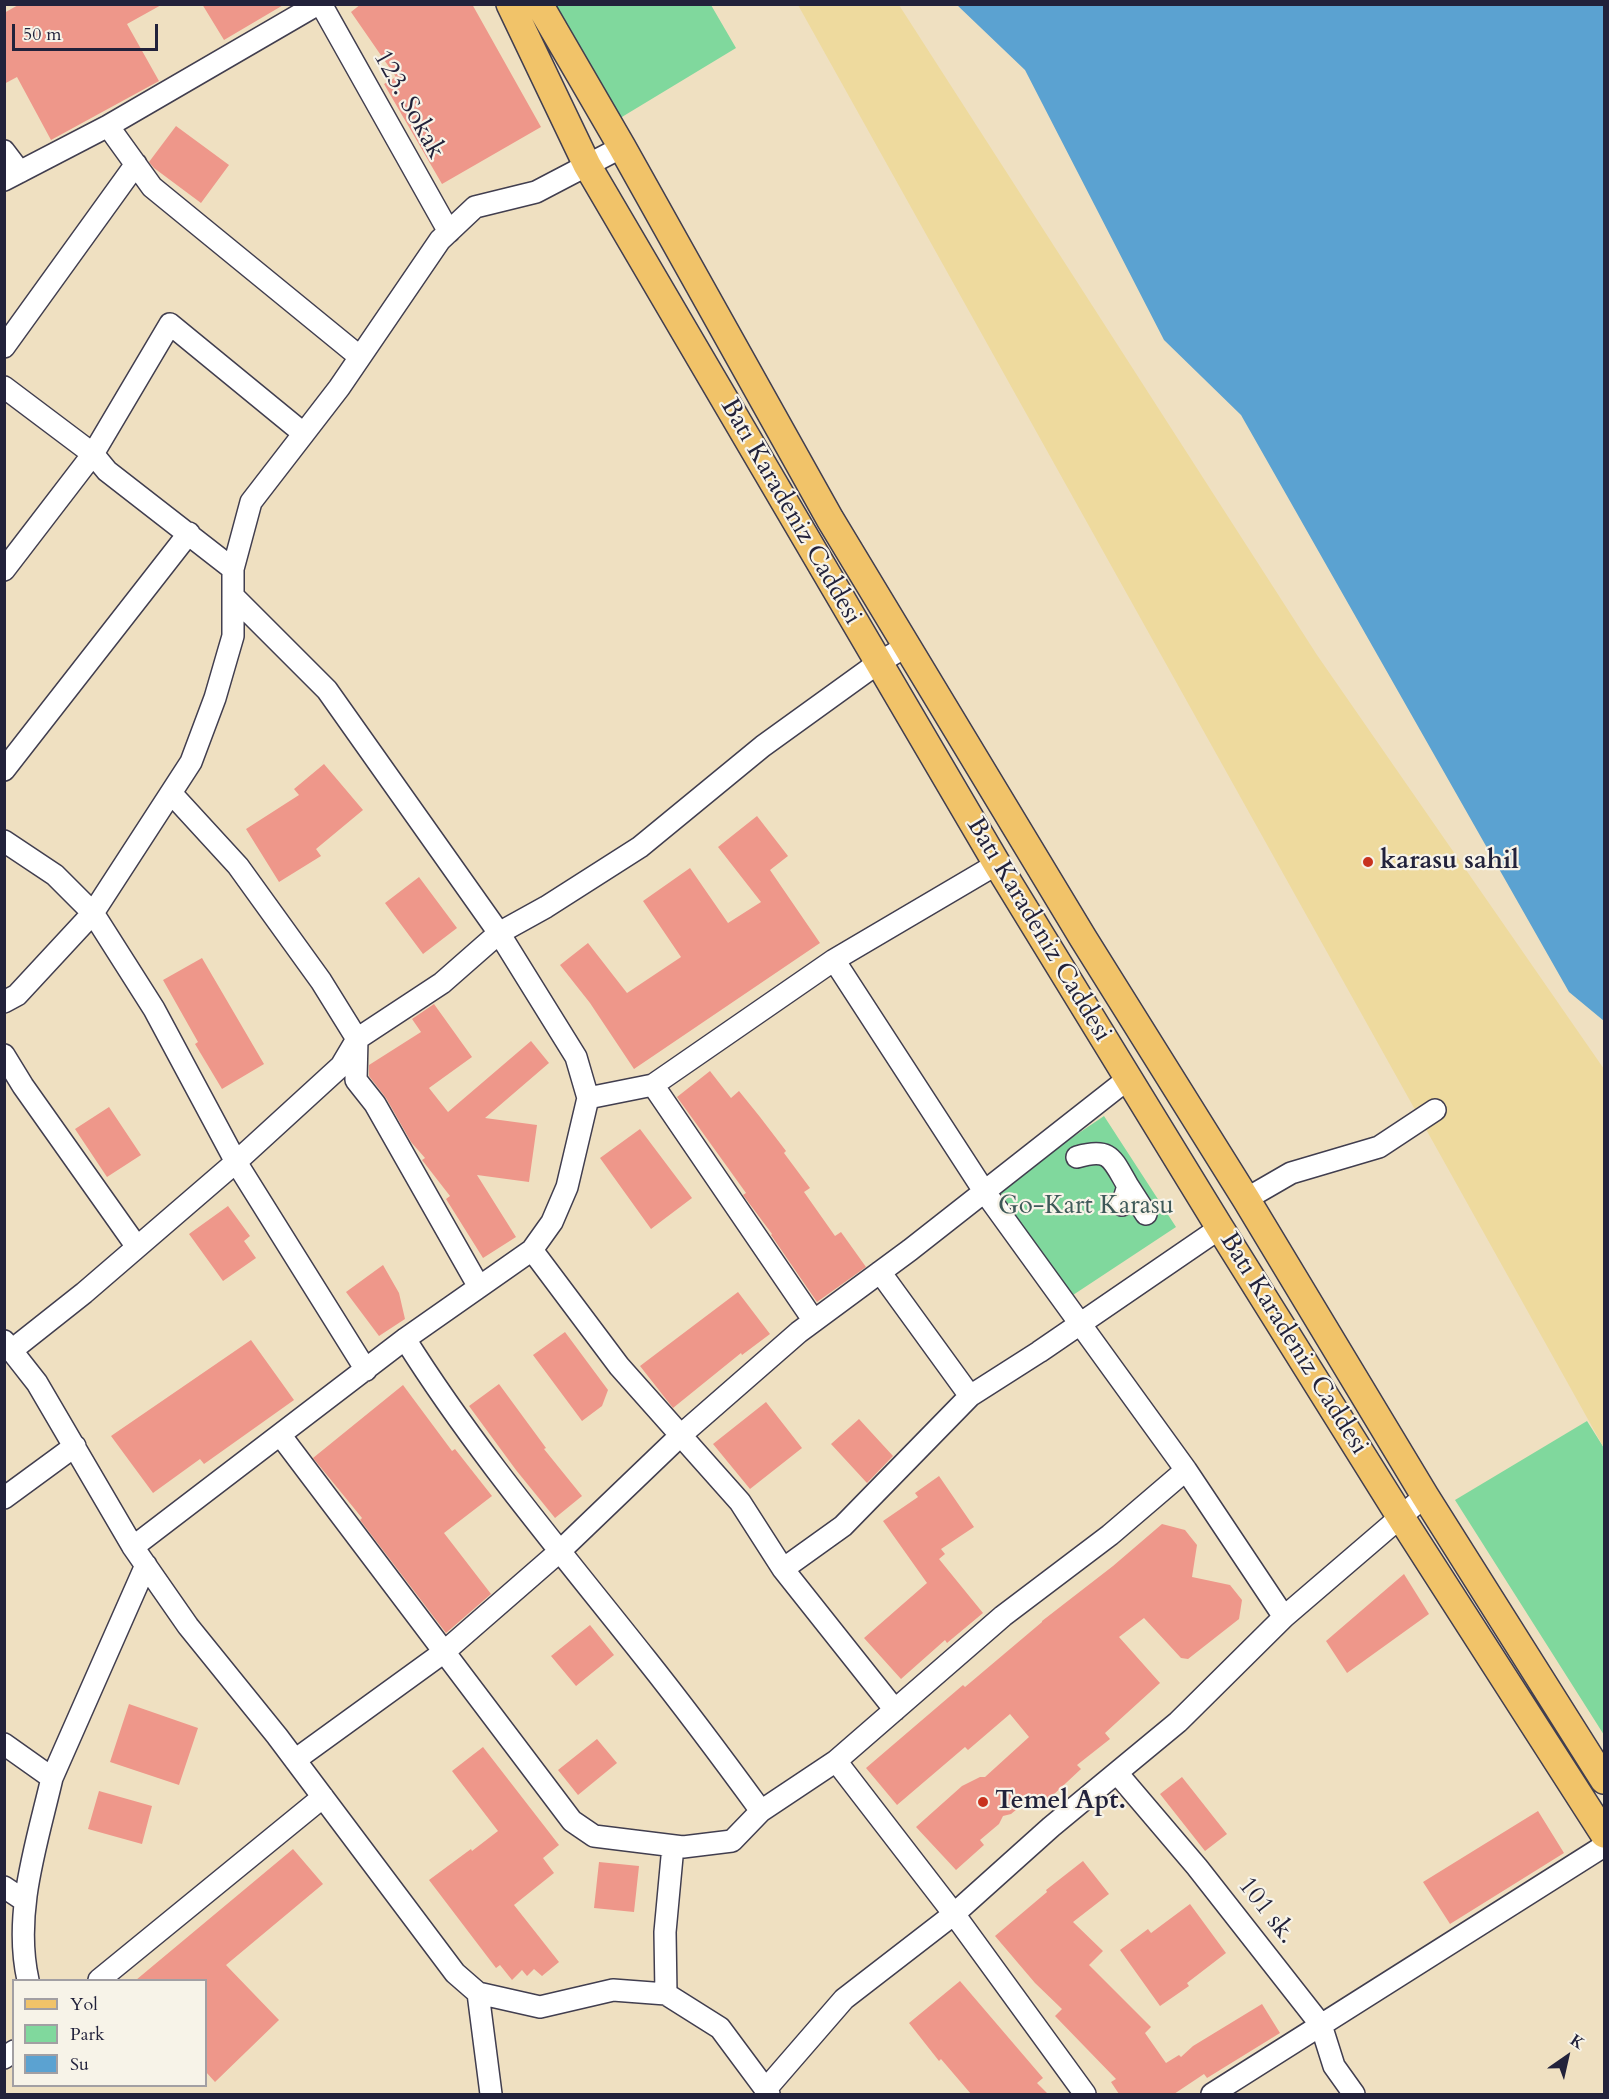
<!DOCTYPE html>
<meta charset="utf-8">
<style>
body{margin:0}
#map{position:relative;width:1609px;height:2099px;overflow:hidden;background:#efe0c1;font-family:Cardo,serif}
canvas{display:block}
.frame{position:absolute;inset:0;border:6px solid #22223b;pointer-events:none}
.legend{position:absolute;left:12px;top:1979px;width:195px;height:108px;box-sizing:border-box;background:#f7f3e8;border:2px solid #a29fa3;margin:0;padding:8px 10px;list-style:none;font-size:18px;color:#22223b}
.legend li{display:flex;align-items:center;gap:12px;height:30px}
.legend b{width:30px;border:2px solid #a29fa3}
.north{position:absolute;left:1537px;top:2027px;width:60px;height:60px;-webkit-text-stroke:4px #f7f3e8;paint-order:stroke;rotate:34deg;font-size:16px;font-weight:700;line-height:24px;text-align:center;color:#22223b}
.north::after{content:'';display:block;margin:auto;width:21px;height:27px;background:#22223b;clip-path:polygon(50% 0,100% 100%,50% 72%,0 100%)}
.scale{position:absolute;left:12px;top:24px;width:146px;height:27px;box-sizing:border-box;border:3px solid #22223b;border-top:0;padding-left:8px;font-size:18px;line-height:21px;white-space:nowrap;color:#22223b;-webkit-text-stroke:4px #f7f3e8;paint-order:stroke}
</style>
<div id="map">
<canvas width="1609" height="2099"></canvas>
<div class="frame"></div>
<ul class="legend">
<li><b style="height:8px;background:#f1c369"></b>Yol</li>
<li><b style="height:16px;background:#80d89d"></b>Park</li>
<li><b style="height:16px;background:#5ba2d1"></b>Su</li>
</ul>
<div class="north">K</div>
<div class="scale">50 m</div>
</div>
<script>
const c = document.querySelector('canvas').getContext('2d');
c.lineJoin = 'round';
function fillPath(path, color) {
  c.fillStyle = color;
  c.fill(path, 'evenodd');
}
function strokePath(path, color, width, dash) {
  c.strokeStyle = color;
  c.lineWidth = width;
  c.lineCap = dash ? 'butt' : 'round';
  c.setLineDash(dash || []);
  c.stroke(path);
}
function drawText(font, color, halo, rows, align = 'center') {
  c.font = font + ' Cardo,serif';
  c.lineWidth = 4.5;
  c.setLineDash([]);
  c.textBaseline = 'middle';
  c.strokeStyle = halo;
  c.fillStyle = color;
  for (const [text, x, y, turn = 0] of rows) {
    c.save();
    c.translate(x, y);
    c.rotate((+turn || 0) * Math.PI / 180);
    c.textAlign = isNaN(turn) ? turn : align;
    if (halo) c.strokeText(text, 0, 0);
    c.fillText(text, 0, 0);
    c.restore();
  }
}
fillPath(new Path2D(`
 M535,5H711L736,48L607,126Z
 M1104,1116L1176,1227L1070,1297L996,1189Z
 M1587,1421L1604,1448V1735L1455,1500Z`), '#80d89d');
fillPath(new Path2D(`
 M798,5H899L1317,655L1604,1069V1448Z`), '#eeda9e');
fillPath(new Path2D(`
 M957,5H1604V1021L1569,992L1241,415L1164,340L1025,70Z`), '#5ba2d1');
fillPath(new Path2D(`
 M20,4H163L127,24L159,81L51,140L17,77L4,84V13Z
 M202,4H285L224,40Z
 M361,4H472L541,127L442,184L384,84L396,77L351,12Z
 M176,126L229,165L201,203L154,168L149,162Z
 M324,764L363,810L316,849L321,856L279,882L246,829L299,795L294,789Z
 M757,816L788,856L770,870L820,943L634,1069L590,1003L560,965L588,943L627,993L681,957L643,901L690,868L728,923L761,902L718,847Z
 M419,877L457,928L423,954L385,903Z
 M202,958L264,1064L222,1089L195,1044L198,1042L163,980Z
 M434,1004L472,1057L429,1088L448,1112L531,1041L549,1063L485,1118L537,1125L529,1182L477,1175L516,1237L483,1258L446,1199L450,1196L422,1160L425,1158L411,1142L386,1098L369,1076V1065L421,1032L412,1019Z
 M710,1071L731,1098L739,1091L760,1117L786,1151L784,1153L810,1188L804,1192L835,1236L841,1232L866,1267L817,1302L771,1235L772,1234L743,1195L746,1193L677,1097Z
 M109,1107L141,1155L107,1177L75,1129Z
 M640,1129L692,1198L651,1229L600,1158Z
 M228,1206L250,1236L244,1241L256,1258L223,1281L189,1234Z
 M383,1265L399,1293L405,1319L379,1336L346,1292Z
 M738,1292L770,1334L742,1355L741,1353L673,1408L640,1366Z
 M565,1332L608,1390L602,1406L582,1421L533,1355Z
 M251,1340L294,1400L204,1464L200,1459L153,1493L111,1436Z
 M499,1384L546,1448L544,1449L582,1496L555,1518L516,1470L469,1406Z
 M403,1385L452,1451L455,1449L492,1496L444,1533L491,1594L446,1633L360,1520L362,1518L313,1458Z
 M766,1402L802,1448L750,1489L713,1444Z
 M859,1419L893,1456L867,1483L831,1444Z
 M939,1476L974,1527L941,1549L945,1554L939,1559L983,1613L947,1643L945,1640L901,1679L864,1638L927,1583L883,1521L918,1497L915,1493Z
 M1162,1524L1185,1530L1197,1545L1192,1577L1230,1585L1242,1600L1239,1619L1188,1659L1181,1658L1144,1618L1119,1637L1160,1683L1105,1733L1110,1739L1077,1765L1081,1769L1037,1810L1028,1800L1011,1814L1003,1816L999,1824L980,1840L984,1845L956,1870L916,1827L962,1786L980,1777H985L1029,1737L1010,1714L968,1750L965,1747L897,1805L866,1768L963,1685L965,1687L1042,1622V1621L1113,1566Z
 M1404,1574L1429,1614L1347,1673L1326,1641Z
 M590,1625L614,1655L576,1686L551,1656Z
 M129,1704L198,1728L179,1785L110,1762Z
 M597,1739L617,1763L578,1795L558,1770Z
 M483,1747L559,1845L543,1858L554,1873L514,1905L559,1962L542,1976L534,1969L527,1976L522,1970L512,1980L500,1965L496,1968L429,1880L471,1849L472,1851L498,1831L452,1771Z
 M1182,1777L1227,1834L1205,1851L1160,1794Z
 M99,1791L152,1806L142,1844L88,1829Z
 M1538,1811L1564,1853L1450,1924L1423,1882Z
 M293,1849L323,1884L226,1965L279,2020L215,2082L206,2072V1980H136Z
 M1083,1861L1109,1894L1073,1922L1103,1951L1089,1965L1151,2027L1145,2033L1166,2063L1179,2055L1181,2057L1193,2046L1262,2004L1280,2033L1207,2078L1204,2074L1174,2094H1119L1111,2082L1116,2079L1055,2016L1062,2009L1035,1983L995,1936L1047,1892L1046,1890Z
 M599,1862L639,1866L634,1912L594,1908Z
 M1190,1904L1226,1953L1187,1983L1189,1986L1160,2006L1120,1950L1148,1929L1151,1933Z
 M960,1981L1043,2078L1037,2083L1048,2094H971L941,2059L939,2061L909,2023Z`), '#ee978a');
const minor = new Path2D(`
 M321,4L449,232
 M108,126L152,187L360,357
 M4,151L20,172
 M4,180L108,126L318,4
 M4,347L136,164
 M4,387L93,454L107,471L233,569
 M4,570L93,454L170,324L303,433
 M4,770L189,533
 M171,793L238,866L321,981L357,1039L356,1080L375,1104L479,1287
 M4,841L55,875L93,913L154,1009L236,1162L366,1370
 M834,960L984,1191L1186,1470L1284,1617
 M4,1002L17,995L93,913L191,762L215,698L233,636V569L251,502L339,388L440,240L475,207L536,192L622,147
 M4,1055L23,1086L137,1247
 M653,1085L814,1321
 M588,1098L653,1085L834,960L997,864
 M1077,1157C1111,1147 1112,1159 1128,1186L1122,1205
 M1128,1186L1146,1214
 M1246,1199L1291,1173L1379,1147L1435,1110
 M532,1250L619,1366L740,1502L783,1569L895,1710
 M880,1272L970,1396L1039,1352L1220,1228
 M405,1339C476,1452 563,1554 646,1659C685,1708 723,1759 761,1811
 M4,1341L37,1383L133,1547L188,1626L277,1736L455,1973L478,1993L540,2007L613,1990L666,1994L720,2028L769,2094
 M12,1350L84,1293L236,1162L341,1066L357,1039L442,983L499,933L546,907L640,847L763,746L878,663L907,646
 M281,1436L572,1821L594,1836L683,1847L732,1841L761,1811L836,1761L1003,1616L1110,1535L1186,1470
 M4,1498L75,1446
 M133,1547L405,1339L532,1250L552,1222L567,1187L588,1098L576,1057L499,933L327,690L233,596
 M783,1569L843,1526L970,1396
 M4,1744L52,1778C37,1843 13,1913 28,1980
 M295,1760L444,1652L560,1551L681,1435L799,1332L910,1250L1129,1078
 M836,1761L954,1914L1085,2094
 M1117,1773L1197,1867L1321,2025L1334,2066L1354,2094
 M52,1778L146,1565
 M4,1887L25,1901
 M99,1980L323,1797
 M478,1993L491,2094
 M666,1994L665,1932L673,1846
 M4,2058L14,2051
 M766,2089L844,1999L954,1914L1051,1827L1178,1722L1284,1617L1425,1496
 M1212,2094L1604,1846`);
const major = new Path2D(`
 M510,4L587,165L997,864L1220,1228L1400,1516L1604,1834
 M539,4L622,147L830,519L1083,938L1246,1199L1425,1496L1604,1780`);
strokePath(minor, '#413e4f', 24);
strokePath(major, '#413e4f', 30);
strokePath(minor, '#fff', 21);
strokePath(major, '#f1c369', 27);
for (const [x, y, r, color] of [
 [1368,862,6,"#c8321e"],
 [983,1802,6,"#c8321e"]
]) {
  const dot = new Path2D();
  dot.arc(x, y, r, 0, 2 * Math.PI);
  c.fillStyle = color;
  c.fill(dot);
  strokePath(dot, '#f7f3e8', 2);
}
drawText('26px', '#22223b', '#f7f3e8', [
 ["123. Sokak",408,105,61],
 ["Batı Karadeniz Caddesi",790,512,60],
 ["Batı Karadeniz Caddesi",1038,930,59],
 ["Batı Karadeniz Caddesi",1293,1344,58],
 ["101 sk.",1266,1911,52]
]);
drawText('bold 26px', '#22223b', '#f7f3e8', [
 ["karasu sahil",1380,862],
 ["Temel Apt.",995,1802]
], 'left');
drawText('26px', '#3e5958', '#f7f3e8', [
 ["Go-Kart Karasu",1086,1207]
]);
</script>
